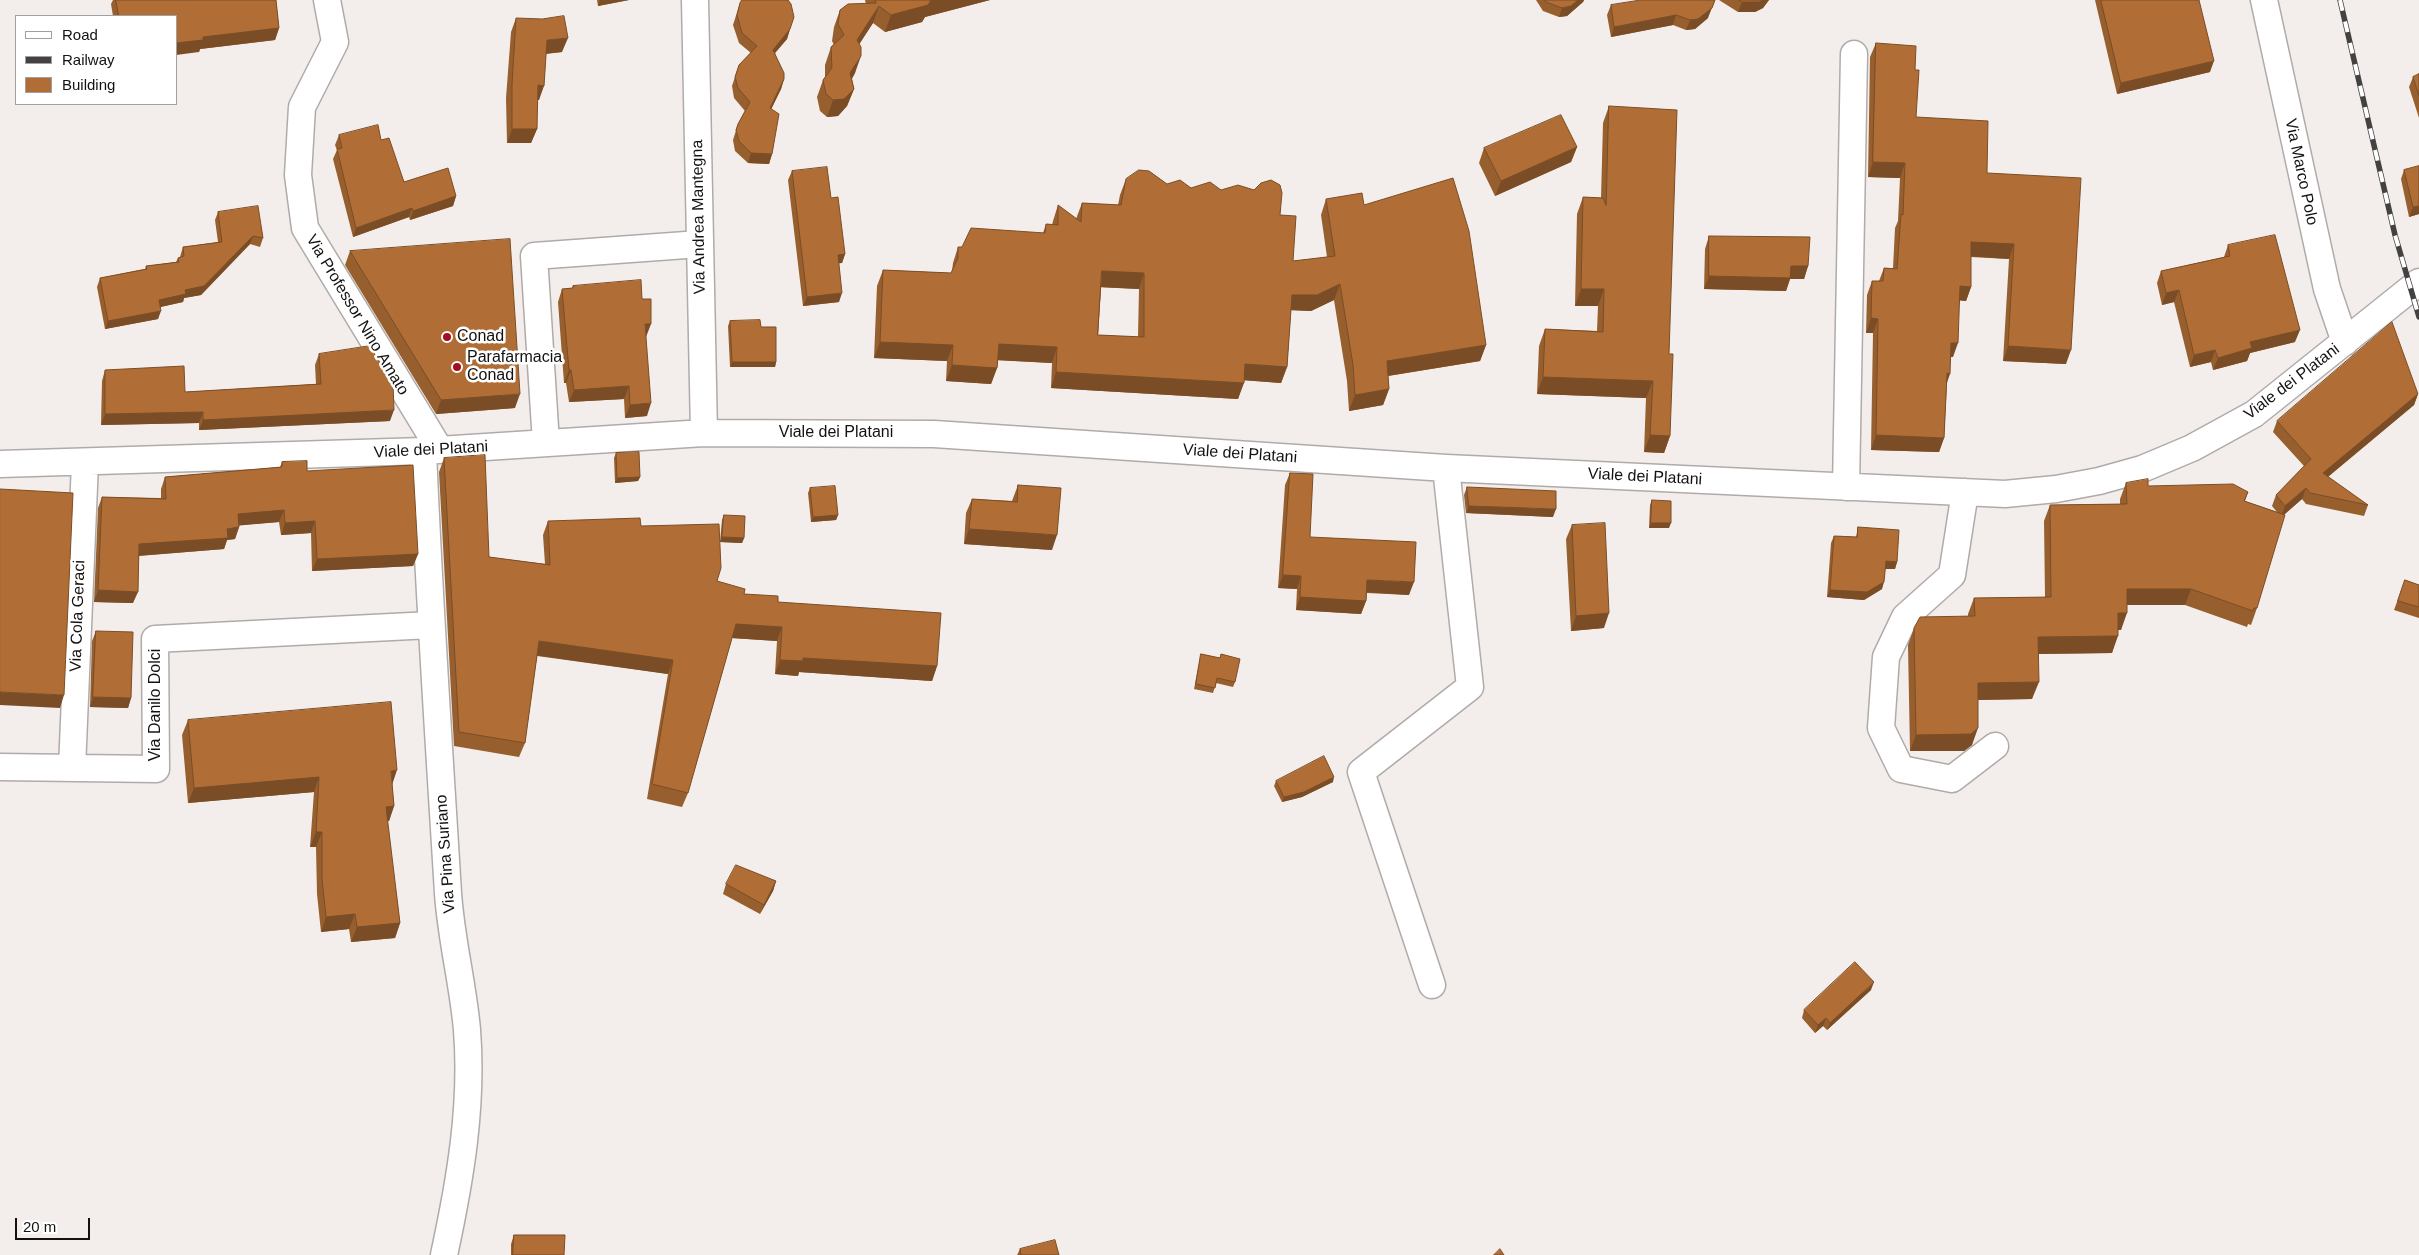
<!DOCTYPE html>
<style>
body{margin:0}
#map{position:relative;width:2419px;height:1255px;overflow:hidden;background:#f3eeeb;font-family:Arial,sans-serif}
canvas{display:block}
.legend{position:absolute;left:15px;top:15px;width:162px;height:90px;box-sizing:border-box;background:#fff;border:1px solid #a1a0a0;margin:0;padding:6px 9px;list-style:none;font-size:15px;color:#141211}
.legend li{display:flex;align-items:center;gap:10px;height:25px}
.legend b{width:25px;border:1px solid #a1a0a0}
.scale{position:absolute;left:15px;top:1218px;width:75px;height:22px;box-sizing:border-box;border:2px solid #141211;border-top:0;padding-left:6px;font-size:15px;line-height:18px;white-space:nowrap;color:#141211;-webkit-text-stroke:4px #fff;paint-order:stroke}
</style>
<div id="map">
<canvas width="2419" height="1255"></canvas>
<ul class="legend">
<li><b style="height:6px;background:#fff"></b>Road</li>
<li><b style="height:6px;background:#444140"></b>Railway</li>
<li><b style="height:14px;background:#b06e36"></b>Building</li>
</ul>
<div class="scale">20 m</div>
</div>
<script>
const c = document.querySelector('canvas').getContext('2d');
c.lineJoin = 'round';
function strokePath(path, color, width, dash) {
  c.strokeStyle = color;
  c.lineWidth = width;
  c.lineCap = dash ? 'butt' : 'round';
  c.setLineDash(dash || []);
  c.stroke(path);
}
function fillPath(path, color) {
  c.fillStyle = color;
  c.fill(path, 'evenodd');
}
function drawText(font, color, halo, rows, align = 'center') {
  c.font = font + ' Arial,sans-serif';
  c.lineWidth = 5;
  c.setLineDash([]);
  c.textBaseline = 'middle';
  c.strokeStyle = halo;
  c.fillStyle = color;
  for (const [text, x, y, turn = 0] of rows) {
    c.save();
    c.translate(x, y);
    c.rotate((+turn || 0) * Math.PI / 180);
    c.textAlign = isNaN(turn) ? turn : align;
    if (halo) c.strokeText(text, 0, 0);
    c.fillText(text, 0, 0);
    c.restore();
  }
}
const minor = new Path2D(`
 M327,0L335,42L302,107L298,175L305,228L440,450
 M695,0L704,433
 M2264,0L2327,289L2345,342
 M546,443L534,256L700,244
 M423,451C429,598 439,746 448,893C451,939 463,984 467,1030C473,1106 460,1181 444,1255
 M0,464L423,451L704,433L934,434L1446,468L2005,494L2056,489L2099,481L2142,469L2192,448L2254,414L2419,282
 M1846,487L1854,54
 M1965,492L1952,575L1905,617L1886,657L1881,728L1901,769L1952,779L1995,746
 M0,767L156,769L155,639L431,625
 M72,768L85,463
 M1432,985L1361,772L1470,687L1446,468`);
strokePath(minor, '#b0aba9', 29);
strokePath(minor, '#fff', 26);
const rail = new Path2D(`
 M2340,0L2395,235L2419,317`);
strokePath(rail, '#444140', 5.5);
strokePath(rail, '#fff', 4, [11]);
fillPath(new Path2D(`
 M113,0H276L279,28L275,40L200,49L199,52L176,16H113L111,4Z
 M597,0H629L598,6Z
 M865,0H990L925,17L922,22L885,32L873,23L859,44L855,73L852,79L854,89L847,106L838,116L827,117L820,111L817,97L823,80L825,77V65L831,47L834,45L832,41L834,27L840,10L866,4Z
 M1536,0H1584L1583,2L1567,16L1559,17L1543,11Z
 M1719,0H1769L1763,8L1755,12H1738Z
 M2095,0H2199L2210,72L2117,94Z
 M740,3L790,29L787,39L775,53L784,79L781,89L771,109L772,154L769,164L748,163L735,151L733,140L738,124L745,111L734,98L732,86L739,65L751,53L739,43L733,25Z
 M1611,5L1708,18L1695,29L1686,30L1673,25L1611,37L1607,15Z
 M516,18L562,52L546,54L539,100H537V129L531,143H507L506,98L511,32Z
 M1876,43L1915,70L1916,117L1987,173L2066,364L2003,361L2009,259L1971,257V287L1966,301L1959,300L1953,357H1951L1947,383L1944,438L1939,452L1871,450L1873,333H1866L1867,295L1872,281H1879L1884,268H1893L1895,228L1898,221L1900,178L1868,177L1870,57Z
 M2419,74V118L2409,87L2413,77Z
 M1609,106L1669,354L1670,436L1664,453L1644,452L1646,398L1537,394L1539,346L1545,329L1597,331L1598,306H1575L1577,214L1583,197L1601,198L1603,123Z
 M339,135L381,140L404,182L456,196L453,206L410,220L409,217L353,237L333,159L337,150L335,145Z
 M1577,147L1571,162L1495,196L1479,163L1484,148Z
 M2419,166V214L2409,217L2401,179L2404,170Z
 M792,171L831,198L845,254L842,263H839V302L803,306L788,180Z
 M1126,179L1167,184L1191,188L1221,190L1280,215L1293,261L1327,257L1321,215L1326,199L1364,205L1486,345L1480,361L1388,376L1389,389L1383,405L1349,411L1347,381L1334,300L1311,311L1291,310L1287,367L1281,383L1244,380L1238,399L1051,388L1052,363L998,360L997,368L991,384L946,381L947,361L874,358L877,286L883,270L951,273L952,271L953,263L958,247H962L1043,233L1046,224L1052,225L1053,221L1058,205L1076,219L1082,203L1118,205L1120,195ZM1101,287L1139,289L1138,337L1098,335Z
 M218,212L263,238L260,247L250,244L201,295L184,298L183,302L160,307L158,319L105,329L97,287L100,278L145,269L146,266L176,262L178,258L180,257L183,247L218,242L215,220Z
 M1709,236L1808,266L1804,279H1790L1786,291L1704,289L1705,249Z
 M2228,245L2295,342L2250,353L2247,361L2213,370L2211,362L2190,367L2174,302L2162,305L2157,283L2161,271L2224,257Z
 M350,251L515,408L436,414L345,265Z
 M573,286L646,337L647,416L625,418L624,399L569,402L566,383H564L558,302L562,289L572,288Z
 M730,321L761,327L776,362L775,367H730L728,326Z
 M319,354L390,421L199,430V423L101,425L102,381L105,370L185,392L316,384L315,365Z
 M2418,394L2414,405L2328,477L2368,505L2364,516L2306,504L2302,499L2284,515L2257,608L2251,625L2248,624L2247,627L2185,605H2127L2121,630H2118L2112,653L2038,654L2032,699L1978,700L1972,745L1964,751H1910L1908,645L1914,628L1968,616V614L1974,598L2045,597L2044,521L2050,505L2120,504V499L2126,483L2148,486L2248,492L2245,501L2277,512L2272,506L2276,495L2304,466L2273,432L2277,421Z
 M616,453L640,477L638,481L615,483L614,458Z
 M444,458L489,557L545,564L543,535L548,521L641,526L717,581L744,594L778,602L937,666L932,681L799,672L798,676L775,674L777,641L732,638L688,793L682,807L647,799L668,674L537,656L525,743L519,757L454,746L439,472Z
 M282,462L307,471L418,554L413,566L312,571L311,533L281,535L279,522L239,525V527L235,539L227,540L224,549L139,556L133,603L94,602L98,508L102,497L161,498V489L165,477L280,467Z
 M1290,473L1310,537L1409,595L1367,593L1366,601L1361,614L1296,610L1297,589L1278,588L1285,485Z
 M1018,485L1052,550L964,544L966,513L972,499L1012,501Z
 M1467,487L1553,517L1466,513L1464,495Z
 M810,488L838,515L836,520L811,522L808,493Z
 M1652,500L1669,528H1649L1650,505Z
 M724,515L744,538L742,543L720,542L722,520Z
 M1572,525L1604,628L1571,631L1566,539Z
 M1858,527L1897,562L1895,569H1885L1882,589L1864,600L1827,597L1831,543L1834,536L1856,537Z
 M2405,580L2419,585V618L2394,610Z
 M96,631L131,698L128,708L90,707L92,641Z
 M1201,654L1220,658L1221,654L1235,682L1233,687L1216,683L1213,693L1194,689Z
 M188,720L392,785L394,806L389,821H387L400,923L395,938L351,942L349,929L321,932L317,894L316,847H310L314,792L188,803L182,735Z
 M1276,781L1333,782L1302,797L1282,802L1274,786Z
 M776,881L773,891L760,914L723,894L726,884Z
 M1871,990L1827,1030L1823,1026L1815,1033L1802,1018L1804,1010Z
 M514,1235L564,1255H511V1244Z
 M1020,1249L1059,1255H1017Z`), '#975f2e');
fillPath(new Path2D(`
 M600,0H629L598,6Z
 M931,0H990L925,17L922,22L885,32L891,15Z
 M1578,0H1584L1583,2L1567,16L1559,17L1562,8Z
 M1715,0L1708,18L1695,29L1686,30L1690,20Z
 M1763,0H1769L1763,8L1755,12H1738L1742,2Z
 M879,6L873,23L851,57L857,40Z
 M1676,15L1673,25L1611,37L1614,27Z
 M279,28L275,40L200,49L199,52L176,55V43L203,37Z
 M790,29L787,39L769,60L773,50Z
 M568,38L562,52L542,54L547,40Z
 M861,56L855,73L844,90L850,73Z
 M2214,61L2210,72L2117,94L2121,83Z
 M784,79L781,89L767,118L770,108Z
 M538,85L544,86L539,100H532Z
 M854,89L847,106L838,116L827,117L833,100Z
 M512,129H537L531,143H507Z
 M1577,147L1571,162L1495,196L1501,181Z
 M751,153L772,154L769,164L748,163Z
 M1873,162L1905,163L1900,178L1868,177Z
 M456,196L453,206L410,220L413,211Z
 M2419,206V214L2409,217L2413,207Z
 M412,208L409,217L353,237L356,228Z
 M253,236L250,244L201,295L184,298L183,302L156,308L159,300L185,290Z
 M1971,242L2014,244L2009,259L1966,256Z
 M845,254L842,263L834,264L838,255Z
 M1791,266H1808L1804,279H1790L1786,291L1704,289L1709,276Z
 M1102,271L1144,273L1139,289L1096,287Z
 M1340,284L1334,300L1311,311L1286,310L1292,295Z
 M1960,286L1971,287L1966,301L1955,300Z
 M1581,289H1604L1598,306H1575Z
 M2179,290L2174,302L2162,305L2166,293Z
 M842,293L839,302L803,306L807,297Z
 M161,311L158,319L105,329L108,321Z
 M1871,318L1878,319L1873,333H1866Z
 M645,324H651L646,337Z
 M2300,330L2295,342L2250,353L2247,361L2213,370L2218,358L2250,342Z
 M880,342L953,345L947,361L874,358Z
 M1951,343H1958L1953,357H1946Z
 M999,344L1057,347L1052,363L993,360Z
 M1486,345L1480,361L1381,377L1387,361Z
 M2008,346L2071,350L2066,364L2003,361Z
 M2215,350L2211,362L2190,367L2194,355Z
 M732,362H776L775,367H730Z
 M1245,364L1287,367L1281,383L1240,380Z
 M952,365L997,368L991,384L946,381Z
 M569,370H571L566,383H564Z
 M1056,372L1244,383L1238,399L1051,388Z
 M1947,373L1950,374L1945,388Z
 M1543,377L1653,381L1646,398L1537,394Z
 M629,386L624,399L569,402L574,390Z
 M1389,389L1383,405L1349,411L1355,395Z
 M520,394L515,408L436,414L441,400Z
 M2418,394L2414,405L2319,484L2323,473Z
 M651,403L647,416L625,418L630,405Z
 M394,410L390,421L199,430L203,420Z
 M203,412L199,423L101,425L105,414Z
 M1650,435L1670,436L1664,453L1644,452Z
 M1876,435L1944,438L1939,452L1871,450Z
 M640,477L638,481L615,483L617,478Z
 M2306,488L2302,499L2281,517L2285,506Z
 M1469,506L1556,509L1553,517L1466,513Z
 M284,510L279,522L234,526L238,514Z
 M838,515L836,520L811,522L813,517Z
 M315,521L311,533L281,535L285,523Z
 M1651,523H1671L1669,528H1649Z
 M239,527L235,539L227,540L224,549L135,556L139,544Z
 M969,529L1057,535L1052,550L964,544Z
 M722,537L744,538L742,543L720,542Z
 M418,554L413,566L312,571L317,559Z
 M1886,561L1897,562L1895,569H1883Z
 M1283,575L1301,576L1297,589L1278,588Z
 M1367,580L1414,582L1409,595L1363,592Z
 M1884,582L1882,589L1864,600L1827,597L1830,590Z
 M2127,589H2191L2185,605H2120Z
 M98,590L138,592L133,603L94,602Z
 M1300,597L1366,601L1361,614L1296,610Z
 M1609,613L1604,628L1571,631L1576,616Z
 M2118,613H2127L2121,630H2112Z
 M736,624L782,627L777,641L731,638Z
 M2118,636L2112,653L2032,654L2038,637Z
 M539,641L673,660L668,674L534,655Z
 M803,658L937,666L932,681L799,672L798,676L775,674L780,660Z
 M2039,682L2032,699L1971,700L1978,683Z
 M0,692L64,695L60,708L0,705Z
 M93,697L131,698L128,708L90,707Z
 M1978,728L1972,745L1964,751H1910L1916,735Z
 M397,770L392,785L391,771Z
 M319,777L314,792L188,803L194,788Z
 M1334,777L1333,782L1302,797L1282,802L1284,797Z
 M394,806L389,821L380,822L386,807Z
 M316,832H322L316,847H310Z
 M776,881L773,891L760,914L764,905Z
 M355,914L349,929L321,932L326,917Z
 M400,923L395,938L351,942L357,927Z
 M1874,982L1871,990L1827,1030L1830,1023Z
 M1826,1018L1823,1026L1815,1033L1818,1025Z`), '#7b4d26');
const building = new Path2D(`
 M116,0H276L279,28L203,37V40L176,43V16H119Z
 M742,0H788L791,4L794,17L790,29L773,50L784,73V79L770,108L779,114L772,154L751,153L739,141L736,130L738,124L750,102L738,88L735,77L739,65L757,46L742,33L737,15L740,3Z
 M875,0H931L928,5L891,15L879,6L857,40L861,47V56L850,73L854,89L844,99L833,100L826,94L823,80L832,68L831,47L844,35L838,24L840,10L848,4L876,3Z
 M1545,0H1578L1571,6L1562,8L1546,2Z
 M1641,0H1715L1712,8L1698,19L1690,20L1676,15L1614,27L1611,5Z
 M1739,0H1763L1759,2H1742Z
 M2101,0H2199L2214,61L2121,83Z
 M564,16L568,38L547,40L544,86L538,85L537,129H512V84L516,18L542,19Z
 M1876,43L1916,46L1915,70H1919L1916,117L1988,121L1987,173L2081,178L2071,350L2008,346L2014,244L1971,242V287L1960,286L1958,343H1951L1950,374L1947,373L1944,438L1876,435L1878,319L1871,318L1872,281H1883L1884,268L1897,269L1901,214L1903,215L1905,163L1873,162Z
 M2419,74V96L2413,77Z
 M1609,106L1677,110L1669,354H1673L1670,436L1650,435L1653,381L1543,377L1545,329L1603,332L1604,289H1581L1583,197L1603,198L1606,205Z
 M1561,115L1577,147L1501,181L1484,148Z
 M378,125L381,140L389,138L404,182L448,168L456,196L413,211L412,208L356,228L337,149L342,148L339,135Z
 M2419,166V206L2413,207L2404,170Z
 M827,167L831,198L838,197L845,254L838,255L842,293L807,297L792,171Z
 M1139,170L1149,171L1167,184L1180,180L1191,188L1210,182L1221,190L1238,185L1254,190L1261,183L1271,180L1280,185L1282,193L1280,215L1296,216L1293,261L1335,256L1326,199L1362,193L1364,205L1453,178L1469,231L1486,345L1387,361L1389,389L1355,395L1353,365L1340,284L1317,295H1292L1287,367L1245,364L1244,383L1056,372L1057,347L999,344L997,368L952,365L953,345L880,342L883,270L951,273L958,258V247H962L971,228L1045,233L1046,224L1058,225V205L1081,222L1082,203L1121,205L1126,179ZM1102,271L1144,273V337L1098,335Z
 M258,206L263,238L253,236L204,286L185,290L186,294L159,300L161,311L108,321L100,278L147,269L146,266L179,262L178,258L184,256L183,247L222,242L218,212Z
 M2275,235L2300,330L2250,342L2252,348L2218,358L2215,350L2194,355L2179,290L2166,293L2161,271L2230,256L2228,245Z
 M1709,236L1810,237L1808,266H1791L1790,278L1709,276Z
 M510,239L520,394L441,400L350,251Z
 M641,280L642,299H651V324H645L651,403L630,405L629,386L574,390L571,370H569L562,289L573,288V286Z
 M760,320L761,327H776V362H732L730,321Z
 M2392,322L2418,394L2323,473L2368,505L2310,493L2306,488L2285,506L2276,495L2311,459L2277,421Z
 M370,346L393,384L394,410L203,420V412L105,414V370L184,366L185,392L321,384L319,354Z
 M639,452L640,477L617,478L616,453Z
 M485,455L489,557L550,565L548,521L640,518L641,526L719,524L721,568L717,581L745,589L744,594L778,596V602L941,613L937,666L803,658V661L780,660L782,627L736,624L688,793L652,784L673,660L539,641L525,743L459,732L444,458Z
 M307,461V471L413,465L418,554L317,559L315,521L285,523L284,510L238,514L239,527L227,529L228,538L139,544L138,592L98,590L102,497L166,499L165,477L282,467V462Z
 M1290,473L1313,474L1310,537L1416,542L1414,582L1367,580L1366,601L1300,597L1301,576L1283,575Z
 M2148,479V486L2233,484L2248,492L2244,501L2285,515L2257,608H2254L2253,611L2191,589H2127V613H2118V636L2038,637L2039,682L1978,683V728L1971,734L1916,735L1914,628L1920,617L1975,616L1974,598L2051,597L2050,505L2127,504L2126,483Z
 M1018,485L1061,488L1057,535L969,529L972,499L1017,502Z
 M835,486L838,515L813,517L810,488Z
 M1467,487L1556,491V509L1469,506Z
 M0,489L73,493L64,695L0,692Z
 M1652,500L1671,501V523H1651Z
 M724,515L745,516L744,538L722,537Z
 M1605,523L1609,613L1576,616L1572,525Z
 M1858,527L1899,530L1897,562L1886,561L1884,582L1867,592L1830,590L1834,536L1857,537Z
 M2405,580L2419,585V607L2398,601Z
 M96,631L133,632L131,698L93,697Z
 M1201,654L1220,658L1221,654L1240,659L1235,682L1217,678L1215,688L1196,684Z
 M391,702L397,770L391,771L394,806L386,807L400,923L357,927L355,914L326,917L322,879V832H316L319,777L194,788L188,720Z
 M1324,756L1334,777L1304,792L1284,797L1276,781Z
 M736,865L776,881L764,905L726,884Z
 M1855,962L1874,982L1830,1023L1826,1018L1818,1025L1804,1010Z
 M514,1235H565L564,1255H513Z
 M1055,1240L1059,1255H1021L1020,1249Z
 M1500,1249L1504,1255H1494Z`);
fillPath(building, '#b06e36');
strokePath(building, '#7b4d26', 1);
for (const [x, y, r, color] of [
 [447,337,5,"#a60e20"],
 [457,367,5,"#a60e20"]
]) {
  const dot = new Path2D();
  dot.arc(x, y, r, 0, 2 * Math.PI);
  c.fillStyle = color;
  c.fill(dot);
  strokePath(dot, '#fff', 2);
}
drawText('16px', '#141211', '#fff', [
 ["Via Marco Polo",2301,172,78],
 ["Via Andrea Mantegna",699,217,-91],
 ["Via Professor Nino Amato",357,315,59],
 ["Viale dei Platani",2292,382,-37],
 ["Viale dei Platani",836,433],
 ["Viale dei Platani",431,450,-3],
 ["Viale dei Platani",1240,454,4],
 ["Viale dei Platani",1645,477,3],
 ["Via Cola Geraci",78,616,-88],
 ["Via Danilo Dolci",156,705,-90],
 ["Via Pina Suriano",446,854,-94]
]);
drawText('16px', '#141211', '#fff', [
 ["Conad",457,337],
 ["Parafarmacia",467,358],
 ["Conad",467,376]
], 'left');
</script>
